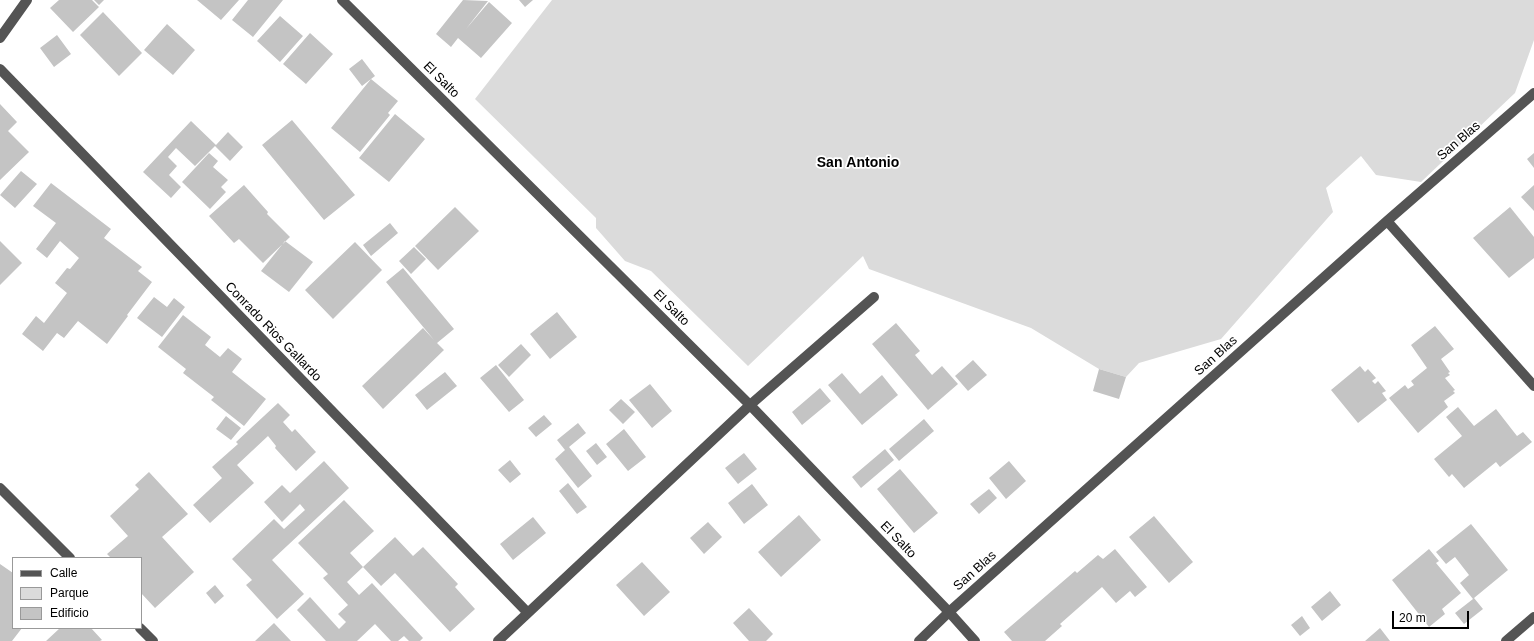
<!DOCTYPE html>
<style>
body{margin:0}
#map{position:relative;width:1534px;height:641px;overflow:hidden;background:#fff;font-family:Arial,sans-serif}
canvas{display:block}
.legend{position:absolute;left:12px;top:557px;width:130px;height:72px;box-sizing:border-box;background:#fff;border:1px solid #999;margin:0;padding:5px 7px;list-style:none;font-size:12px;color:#000}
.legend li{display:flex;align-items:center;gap:8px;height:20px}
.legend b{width:20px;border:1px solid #999}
.scale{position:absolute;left:1392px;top:611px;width:77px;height:18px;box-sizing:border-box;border:2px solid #000;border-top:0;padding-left:5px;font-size:12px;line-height:14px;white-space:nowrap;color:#000;-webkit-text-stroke:3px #fff;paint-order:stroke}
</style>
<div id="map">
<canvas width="1534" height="641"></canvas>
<ul class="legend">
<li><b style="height:5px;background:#545454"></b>Calle</li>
<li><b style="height:11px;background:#dbdbdb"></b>Parque</li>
<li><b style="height:11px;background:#c4c4c4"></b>Edificio</li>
</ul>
<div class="scale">20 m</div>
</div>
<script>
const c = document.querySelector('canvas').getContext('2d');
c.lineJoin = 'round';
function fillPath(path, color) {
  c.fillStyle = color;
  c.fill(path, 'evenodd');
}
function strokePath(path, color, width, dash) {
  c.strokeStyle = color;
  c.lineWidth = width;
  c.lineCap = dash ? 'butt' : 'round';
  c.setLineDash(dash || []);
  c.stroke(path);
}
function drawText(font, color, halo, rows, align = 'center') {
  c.font = font + ' Arial,sans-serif';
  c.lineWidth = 3.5;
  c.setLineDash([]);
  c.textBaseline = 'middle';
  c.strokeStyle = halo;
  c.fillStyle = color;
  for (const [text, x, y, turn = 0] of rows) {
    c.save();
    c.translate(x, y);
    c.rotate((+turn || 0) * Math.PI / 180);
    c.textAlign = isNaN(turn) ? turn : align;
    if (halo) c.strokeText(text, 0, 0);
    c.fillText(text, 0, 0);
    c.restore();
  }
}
fillPath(new Path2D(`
 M552,0H1534V40L1515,93L1421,182L1376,175L1361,156L1326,188L1333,212L1221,339L1139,363L1126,377L1099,369L1031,328L869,269L863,256L748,366L651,271L625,261L596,228V218L475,99Z`), '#dbdbdb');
fillPath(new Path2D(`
 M59,0H92L99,7L73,32L50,8Z
 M94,0H104L99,5Z
 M197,0H239L221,20Z
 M248,0H283L253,37L232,20Z
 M463,0L488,1L466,29L489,2L512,23L481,58L458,38L451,47L436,34Z
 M519,0H533L525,7Z
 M103,12L142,53L119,76L80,35Z
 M280,16L303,36L280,62L257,41Z
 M167,24L195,50L173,75L144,50Z
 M310,33L333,54L306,84L283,64Z
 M57,35L71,54L54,67L40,48Z
 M362,59L375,76L371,79L398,101L388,113L390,115L360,152L331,128L371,79L362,86L349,69Z
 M0,104L17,122L8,131L29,152L0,180Z
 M395,114L425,139L389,182L359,158Z
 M292,120L355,195L324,220L262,145Z
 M191,121L216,145L228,132L243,147L230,161L215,146L195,166L176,148L168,157L177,166L169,175L181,187L171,198L143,172Z
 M209,153L218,161L213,167L228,180L221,187L226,192L210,209L182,182Z
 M1534,153V168L1527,159Z
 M21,171L37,184L15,208L0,195Z
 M51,183L111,229L104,238L142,267L138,271L152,282L127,315L128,316L107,344L78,321L64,338L57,333L43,351L22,334L36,316L44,323L67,293L55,283L67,268L70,269L79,258L60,241L47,258L36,249L56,223L33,206Z
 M244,185L268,212L267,214L290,237L263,263L239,239L234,243L209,216Z
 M1534,185V211L1521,197Z
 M455,207L479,231L438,270L415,246Z
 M1510,207L1534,237V258L1509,278L1473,238Z
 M390,223L398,233L371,256L363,245Z
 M0,241L22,263L0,285Z
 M285,241L313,262L289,292L261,271Z
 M355,242L382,270L333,319L305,290Z
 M414,247L426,259L411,274L399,261Z
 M403,268L454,329L437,343L444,350L383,409L362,386L423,328L434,340L386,282Z
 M154,297L167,307L174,298L185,307L162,337L137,318Z
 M557,312L577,337L550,359L530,334Z
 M183,315L211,337L205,345L220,357L228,348L242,359L232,372L266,399L244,426L211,400L214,397L183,373L186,369L158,347Z
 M896,323L920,351L915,355L932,375L942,366L958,384L928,410L872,344Z
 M1435,326L1454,349L1441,359L1450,372L1448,373L1450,375L1445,378L1455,390L1453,391L1455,393L1444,401L1448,407L1418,433L1389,398L1405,385L1408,389L1414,385L1411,381L1427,368L1411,345Z
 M521,344L531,355L509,377L498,365Z
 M973,360L987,375L968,391L955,376Z
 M496,365L524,400L509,412L480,378Z
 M1360,366L1365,372L1368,369L1376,378L1372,381L1375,384L1378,381L1386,391L1382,393L1387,400L1358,423L1331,390Z
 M1099,369L1126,377L1119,399L1093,391Z
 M445,372L457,386L427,410L415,395Z
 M842,373L860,394L882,375L898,395L862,425L828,385Z
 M650,384L672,411L652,428L629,400Z
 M820,388L831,401L802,425L792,412Z
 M621,399L635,412L623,424L609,410Z
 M278,403L290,415L283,422L292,432L295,429L316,452L296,471L275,448L276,446L268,436L237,465L254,483L210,523L193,505L222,478L212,467L238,444L236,442Z
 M1458,407L1474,426L1496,409L1517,436L1523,432L1532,442L1500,467L1496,462L1464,488L1452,474L1449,477L1434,459L1462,436L1446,417Z
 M544,415L552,424L536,437L528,428Z
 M226,416L241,428L231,440L216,429Z
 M924,419L934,431L899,461L889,449Z
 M578,423L586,433L569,447L592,476L578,488L555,459L565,450L557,440Z
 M624,429L646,457L628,471L606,444Z
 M596,443L607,457L597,465L586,451Z
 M885,449L894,460L861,488L852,477Z
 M744,453L757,469L738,484L725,468Z
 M510,460L521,474L510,483L498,470Z
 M324,461L349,488L272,560L304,594L277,619L246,585L252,580L232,559L274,519L284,529L305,510L300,504L282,522L264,502L282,485L290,493Z
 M1009,461L1026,481L1006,499L989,478Z
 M900,469L938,513L914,533L877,489Z
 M149,472L188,514L162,537L194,572L155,608L141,593V558H111L107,554L128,536L110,516L139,489L135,485Z
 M568,483L587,507L577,514L559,491Z
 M752,484L768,505L744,524L728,503Z
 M989,489L997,498L979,514L970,504Z
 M344,500L374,531L350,553L363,567L347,582L359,595L372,583L423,638L420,641H409L404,636L398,641H391L375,624L357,641H326L297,610L310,597L339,629L346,622L338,614L348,605L323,578L328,574L298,543Z
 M799,515L821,540L781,577L758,552Z
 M1154,516L1193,562L1169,583L1129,537Z
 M533,517L546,533L513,560L500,544Z
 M708,522L722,537L704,554L690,538Z
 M1471,524L1508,570L1474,598L1483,609L1464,624L1455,613L1473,599L1460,583L1469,575L1455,557L1446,564L1436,552Z
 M395,537L413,556L423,547L458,584L455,587L475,609L450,632L395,573L381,586L363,567Z
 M1115,549L1147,587L1135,597L1130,591L1116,603L1102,587L1060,624L1062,626L1045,641H1012L1004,632L1075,571L1077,573L1098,555L1103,559Z
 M1429,549L1439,561L1436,563L1461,593L1442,609L1445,614L1429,627L1392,580Z
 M642,562L670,592L644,616L616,585Z
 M0,564L13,573V628H22L12,641H0Z
 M215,585L224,596L215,604L206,593Z
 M1330,591L1341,605L1322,621L1311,607Z
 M749,608L773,634L766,641H749L733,623Z
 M1302,616L1310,628L1300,636L1291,625Z
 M274,623L291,641H255Z
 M60,628H91L102,640L100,641H46Z
 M1380,628L1390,641H1365Z`), '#c4c4c4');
strokePath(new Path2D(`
 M342,0L750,405L949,612L975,641
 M0,38L27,0
 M0,69L528,613
 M1387,221L1534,386
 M0,488L70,558
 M140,628L153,641
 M498,641L750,405L874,297
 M919,641L949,612L1387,221L1534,93
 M1506,641L1534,617`), '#545454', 10);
drawText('13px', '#000', '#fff', [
 ["El Salto",441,80,45],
 ["San Blas",1459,141,-41],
 ["El Salto",671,308,45],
 ["Conrado Rios Gallardo",273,332,46],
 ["San Blas",1216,356,-42],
 ["El Salto",898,540,46],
 ["San Blas",975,571,-42]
]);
drawText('bold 14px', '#000', '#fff', [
 ["San Antonio",858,163]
]);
</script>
